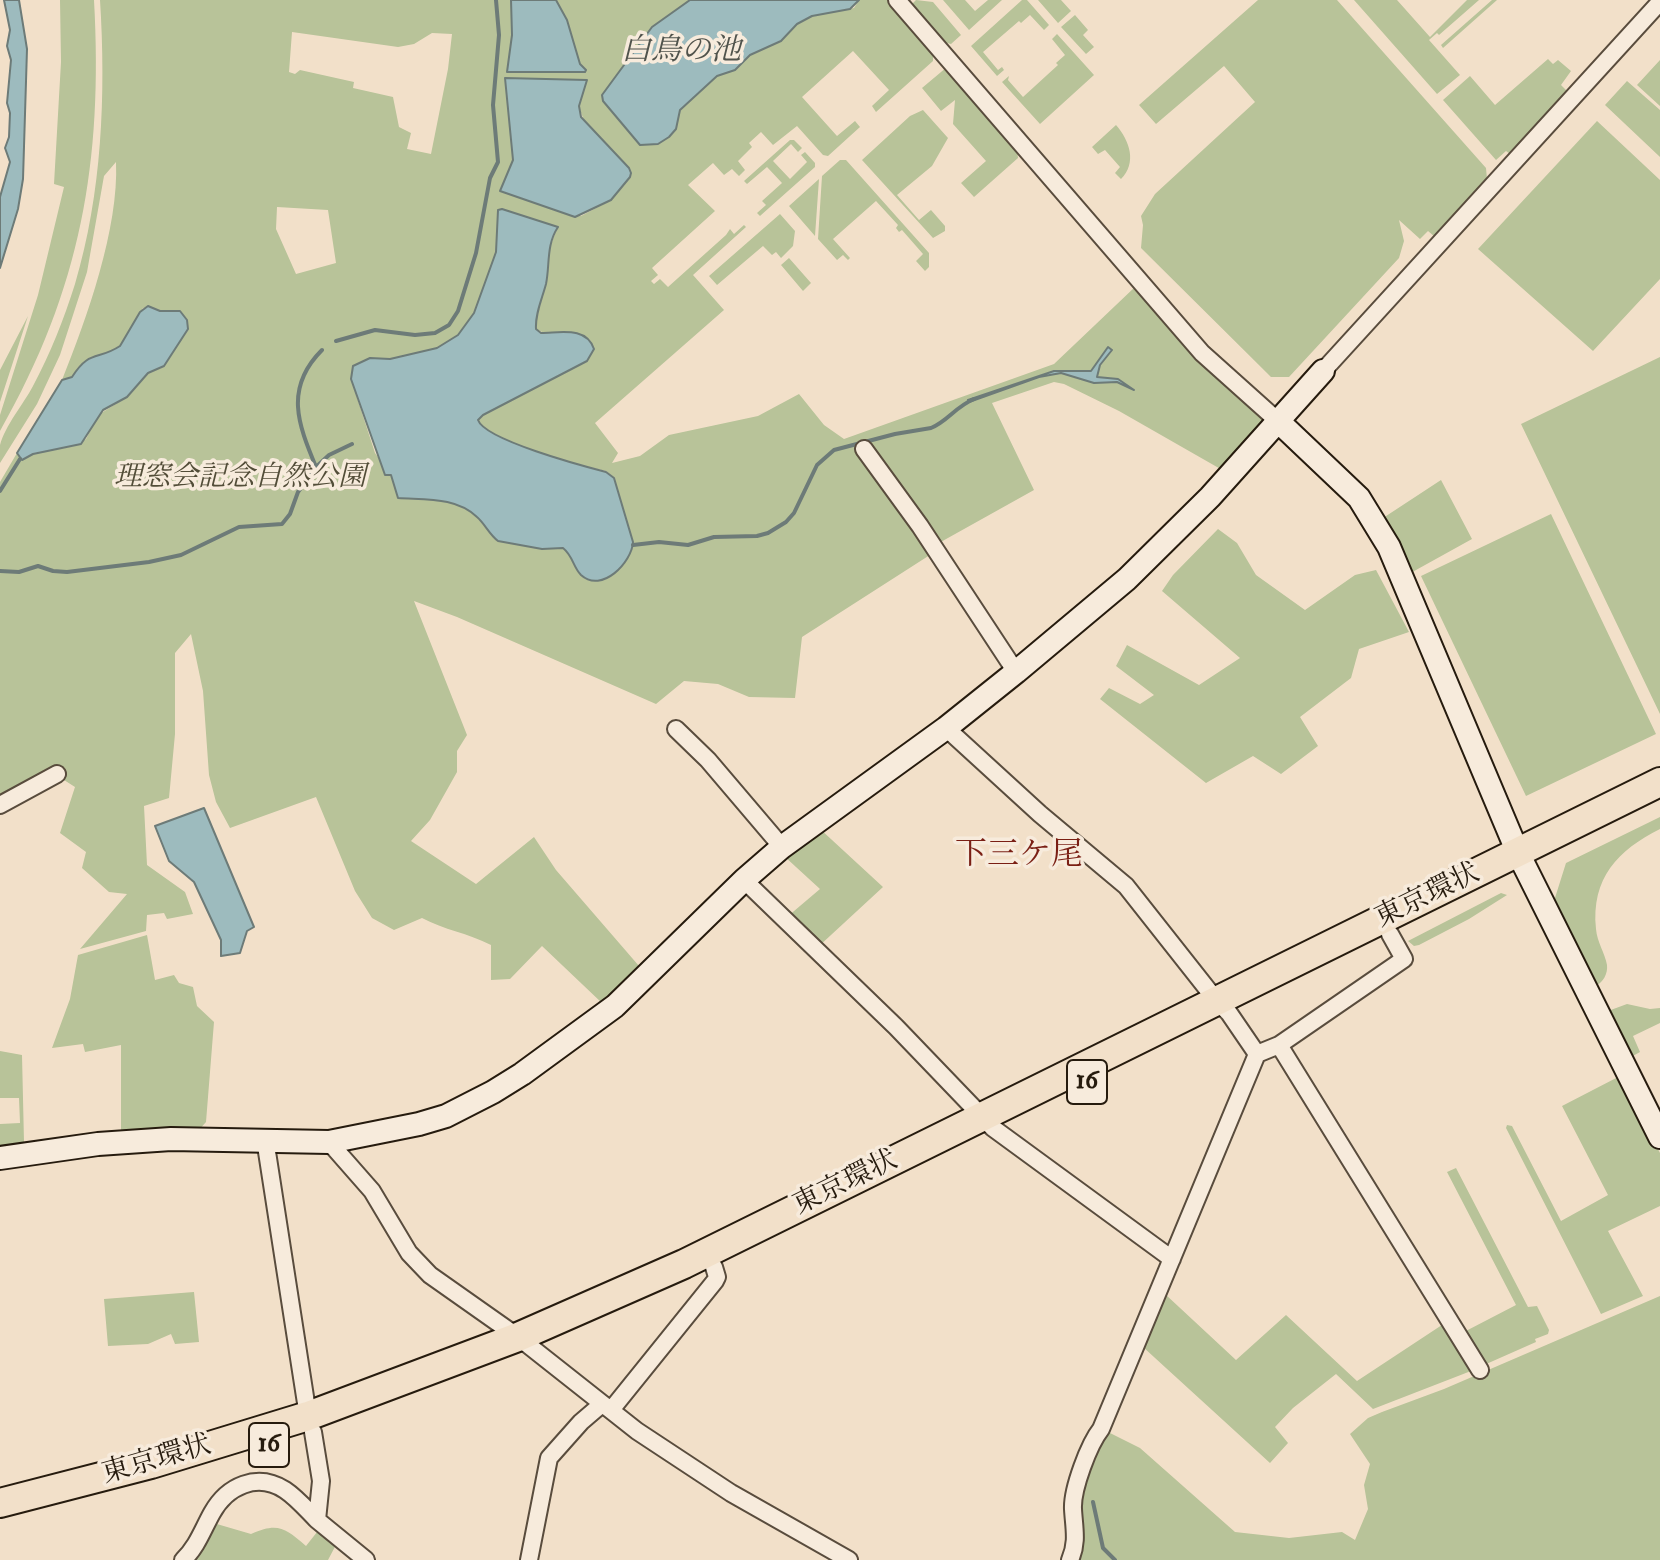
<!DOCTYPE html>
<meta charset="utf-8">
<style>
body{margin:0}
canvas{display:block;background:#f2e0c9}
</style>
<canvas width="1660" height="1560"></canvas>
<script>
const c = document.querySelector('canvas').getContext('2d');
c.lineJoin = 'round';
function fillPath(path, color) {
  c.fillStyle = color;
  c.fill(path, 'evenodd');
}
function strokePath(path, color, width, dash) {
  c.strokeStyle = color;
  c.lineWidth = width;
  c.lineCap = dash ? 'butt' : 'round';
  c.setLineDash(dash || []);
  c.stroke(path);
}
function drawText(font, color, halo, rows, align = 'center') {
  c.font = font + ' "IM FELL Double Pica","Noto Serif JP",serif';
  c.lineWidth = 7;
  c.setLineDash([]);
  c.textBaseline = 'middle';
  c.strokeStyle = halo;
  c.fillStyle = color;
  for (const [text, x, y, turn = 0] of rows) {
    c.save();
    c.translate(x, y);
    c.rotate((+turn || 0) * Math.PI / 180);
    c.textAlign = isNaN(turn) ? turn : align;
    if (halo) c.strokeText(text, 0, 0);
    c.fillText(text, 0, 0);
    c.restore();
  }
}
fillPath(new Path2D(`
 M60,0H94C103,162 81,289 0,431V415L38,295L64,187L54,184L61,62Z
 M100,0H511L512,35L507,71L580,64L567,20L556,0H690L652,27L602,95L676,129L680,110L708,82L717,76L735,70L750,55L781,41L797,24L812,16L854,8L859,0H889L933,51V61L876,112L872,106L889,90L853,51L802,97L837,136L855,121L860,127L828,156L823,155L797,126L773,145L761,132L749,143L752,147L738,161L745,170L739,176L732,169L724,175L713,163L688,185L715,211L652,268L658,275L651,281L654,284L660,279L668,287L726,235L730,229L734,234L744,225L746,227L693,275L724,310L595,423L618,453L612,463L640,456L669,435L758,416L799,394L824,425L844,439L1054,364L1136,286L1270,421L1224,471L1119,411L1064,384L1054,382L992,403L1034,490L930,548L933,553L802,637L795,698L749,697L718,684L684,681L656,704L457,617L414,601L467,735L457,751V772L430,820L411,841L476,884L534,837L556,870L639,966L638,973L603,1004L542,946L510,979L491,980V945C468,933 444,930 422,918L394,930L372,918L355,891L316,797L230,828L216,802L209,775L203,691L191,634L175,653V734L169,798L144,806L147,865L185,892L193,914L167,919L164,913L147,915L146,931L80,949L127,894L109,892L82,868L86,852L60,833L75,787L53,773L0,802V482L17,453L22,460L33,454L74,446L86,439L98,415L127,397L148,373L161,368L174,350L160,311L143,308L120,346C97,360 90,349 72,377L62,380C87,318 119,228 116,162L104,176L87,272L60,355L37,404L0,463C0,457 0,450 0,445C5,426 24,403 33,386C50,354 64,319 75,284C102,193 106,95 100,0ZM292,32L398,47L414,44L432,33L452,34L448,69L431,154L407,149L411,133L399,127L393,97L353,88L354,82L300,70L295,74L289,72ZM579,106C584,131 611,150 629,168L630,177L611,200L581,216L501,191L513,160ZM277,207L328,210L336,263L296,274L276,229ZM502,209L557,228L548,253L546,282L535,325L536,329L544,333L478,420C486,440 582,466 606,471L614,478L633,542L577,571L575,562L563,548L542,549L498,541L479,519L463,505L391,475L375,453L351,379L353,366L370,358L390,359L437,348L458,335L474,313L496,252L498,210Z
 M916,0L933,2L961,35L951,44L943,42L911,5Z
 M943,0H965L975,11L988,0H1002L969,30Z
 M1022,0H1027L1049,25L1044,30L1030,15L1021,23L1019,21L983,52L998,70L1002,67L1004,70L997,76L971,46Z
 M1038,0H1061L1071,11L1058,23Z
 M1258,0H1337L1486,168L1487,179L1435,237L1428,231L1420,239L1399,220L1404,241L1399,258L1289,377H1271L1141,248L1143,225L1141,216L1155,194L1255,102L1224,66L1156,124L1139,105Z
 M1354,0H1397L1430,37L1467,0H1479L1439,35L1437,33L1429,40L1460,75L1437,94Z
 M1492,0H1497L1443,48L1441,45Z
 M1075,15L1088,30L1083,35L1094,47L1086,54L1061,27Z
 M1057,34L1094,75L1040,124L1002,82L1009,76L1008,80L1023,97L1058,65L1056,63L1065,55L1052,39Z
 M1548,59L1553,64L1558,60L1571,71L1561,85L1568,92L1510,154L1506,151L1496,160L1443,100L1470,76L1495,105Z
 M1660,60V106L1637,85Z
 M947,67L1017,148L1018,158L974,197L961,183L986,161L953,124L955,100L941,111L922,88Z
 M1627,81L1660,110V157L1605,105Z
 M923,110L948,138L932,166L897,195L919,220L931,210L945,226V231L933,238L862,160L910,116Z
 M1597,121L1660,180V279L1593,351L1478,249Z
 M1116,125C1130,141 1137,163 1121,179L1115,173L1120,167L1105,150L1098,154L1092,147Z
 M790,140H794L802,148L798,152L791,144L773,161L790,179L807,162L801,155L805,152L815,163V167L760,216L757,213L766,205L762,201L782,183L767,167L747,184L744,181Z
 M840,160H846L929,253V267L925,271L916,261L923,254L902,230L899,232L896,228L898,225L876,201L833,239L850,258L848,260L843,255L837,260L818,239L822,176Z
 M819,179L815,236L789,206Z
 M780,214L795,231L793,246L781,258L776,252L772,255L763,246L717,285L709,276Z
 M789,258L811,283L803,291L781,265Z
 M28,316L0,402V370Z
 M1660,357V714L1521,424Z
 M1441,480L1472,539L1407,575L1380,520Z
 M1551,514L1656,734L1526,796L1421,576Z
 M1218,529L1237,543L1256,575L1305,610L1355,575L1376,570L1409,632L1359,649L1351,678L1300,717L1318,746L1281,774L1253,756L1206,783L1100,699L1109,688L1140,704L1154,695L1116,666L1127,645L1199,685L1240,658L1162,591L1173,575Z
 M1660,817V829C1618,850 1591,878 1596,929C1597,942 1605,953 1607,965C1608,974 1603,982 1596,986L1554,901L1566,863Z
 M819,828L883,887L818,947L787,917L820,889L784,856Z
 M1501,893L1507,895L1469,919L1419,945L1414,946L1408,941Z
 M147,935L155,980L174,975L179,983L193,987L197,1006L214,1022L206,1122L198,1131L121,1135V1045L85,1052L83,1044L52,1048L70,999L78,955Z
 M1627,1004L1650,1009L1660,1008V1023L1633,1036L1640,1052L1631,1057L1608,1011Z
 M0,1051L22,1055L24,1142L20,1147L0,1150V1124L20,1123L19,1098H0Z
 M1620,1076L1660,1153V1206L1608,1231L1643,1296L1601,1314L1506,1128L1507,1125L1512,1126L1561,1221L1608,1195L1562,1106Z
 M1456,1168L1528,1307L1537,1306L1549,1330L1548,1334L1535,1339L1536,1342L1484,1365L1462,1333L1516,1305L1447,1172Z
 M194,1292L199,1342L175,1344L171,1334L148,1344L108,1346L104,1299Z
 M1165,1294L1236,1360L1286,1315L1357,1381L1448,1321L1472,1365L1471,1371L1373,1409L1336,1374L1293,1408L1275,1427L1288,1443L1270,1463L1143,1347Z
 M1660,1296V1560H1076C1077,1524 1080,1457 1106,1431L1140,1448L1235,1532L1289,1538L1342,1532L1355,1540L1368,1509L1364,1485L1370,1464L1350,1434L1368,1418L1382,1412L1444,1389Z
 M210,1522L251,1534C278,1522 285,1528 306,1546L321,1527L338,1541L328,1560H189Z`), '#b8c399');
const water = new Path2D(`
 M4,0H19L27,49L23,179L18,209L0,268V197L10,162L5,148L9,137L10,113L7,103L11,60L7,46L10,30Z
 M511,0H556L567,20L580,64L586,70L585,72H507L512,35Z
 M690,0H859L850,9L812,16L797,24L781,41L750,55L735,70L717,76L680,110L676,129L669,137L658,144L640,145L603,101L602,95L652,27Z
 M505,78L587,80L579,106L581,117L629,168L631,173L630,177L611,200L575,217L500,191L513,160Z
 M502,209L558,227C546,245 550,265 546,284C542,299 535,314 536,329L541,333C560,333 586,326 594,349L587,361L483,415L478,420C485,440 583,466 606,472L614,478L633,542C632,562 602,594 581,575C573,567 573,556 563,548L542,549L498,541C489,534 485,524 477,517C456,497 426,500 398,498L391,475H385L351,379L353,366L370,358L390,359L437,348L458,335L474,313L496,252L498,210Z
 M148,306L160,311H180L187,320L188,329L164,366L148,373L127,397L103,410L81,444L33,454L22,460L17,453L62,380L72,377C90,349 97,361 120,346L140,312Z
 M1108,347L1112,350L1100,365L1097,377L1118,379L1134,390L1117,382L1094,383L1061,373L1039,377L969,402L968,400L1054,371H1091Z
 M204,808L254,927L247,931L240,953L221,956V940L194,882L169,861L155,826Z`);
fillPath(water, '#9dbbbe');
strokePath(water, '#6d7b78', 2);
strokePath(new Path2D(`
 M336,341L375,330L415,335L435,333L449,325L458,311L476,253L490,178L498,162L493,105L499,35L496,0
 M316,467L329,455L352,444
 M0,491L20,459
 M633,545L659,542L688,545L714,537L757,536L768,533L786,522L794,513L817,465L834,450L895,434L931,428C948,421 955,407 974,399
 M0,571L19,572L38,566L53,571L67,572L149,562L181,555L239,527L282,524L290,514L298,492L316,467C298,424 284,388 322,350
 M1093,1502L1103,1548L1115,1560`), '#6d7b78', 4);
const street = new Path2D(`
 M897,0L1202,353L1279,422
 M1323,371L1660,2
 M864,449L920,526L1016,672
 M946,728L1040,814L1126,886L1216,1000L1229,1013L1257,1054
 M676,729L708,760L782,847
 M0,805L57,774
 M744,880L896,1027L993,1128L1172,1259
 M1279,1045L1480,1370
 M1257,1054L1279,1045L1404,959L1390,934
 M265,1139L308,1416
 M329,1142L372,1191L409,1253L430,1275L518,1337L637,1431L731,1493L849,1560
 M611,1410L715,1281L717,1277L714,1267
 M313,1432L321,1481L317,1520L366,1560
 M183,1560C197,1547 203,1529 212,1513C227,1486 257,1472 285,1490C297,1498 307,1510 317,1520
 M529,1560L549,1458L581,1422L602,1404
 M1070,1560C1078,1542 1074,1528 1073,1509C1072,1489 1089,1444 1101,1429L1257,1054`);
const secondary = new Path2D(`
 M1279,422L1359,498L1389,547L1518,853L1660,1137
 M0,1158L98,1144L171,1139L329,1142L419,1124L446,1116L493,1092L522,1074L615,1006L744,880L782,847L946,728L1016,672L1127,579L1210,497L1323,371`);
const highway = new Path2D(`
 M0,1503L151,1464L308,1416L518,1337L684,1264L1660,782`);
strokePath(street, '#594c3d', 20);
strokePath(secondary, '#261b0e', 26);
strokePath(highway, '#261b0e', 32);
strokePath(street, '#f7ebdc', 16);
strokePath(secondary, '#f7ebdc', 22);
strokePath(highway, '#f2e0c9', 28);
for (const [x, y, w] of [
 [1087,1082,40],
 [269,1445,40]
]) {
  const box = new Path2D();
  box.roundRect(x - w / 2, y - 22, w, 44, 6);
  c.fillStyle = '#f7ebdc';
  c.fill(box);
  strokePath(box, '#261b0e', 2);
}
drawText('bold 26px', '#261b0e', null, [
 ["16",1087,1082],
 ["16",269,1445]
]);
drawText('italic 28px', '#524d38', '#f7ebdc', [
 ["理窓会記念自然公園",240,479]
]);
drawText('28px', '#261b0e', '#f7ebdc', [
 ["東京環状",1428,897,-26],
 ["東京環状",846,1184,-26],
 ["東京環状",157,1461,-16]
]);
drawText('italic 30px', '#50534c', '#f7ebdc', [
 ["白鳥の池",681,53]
]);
drawText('32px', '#7a1f14', '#f7ebdc', [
 ["下三ケ尾",1019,857]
]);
</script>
